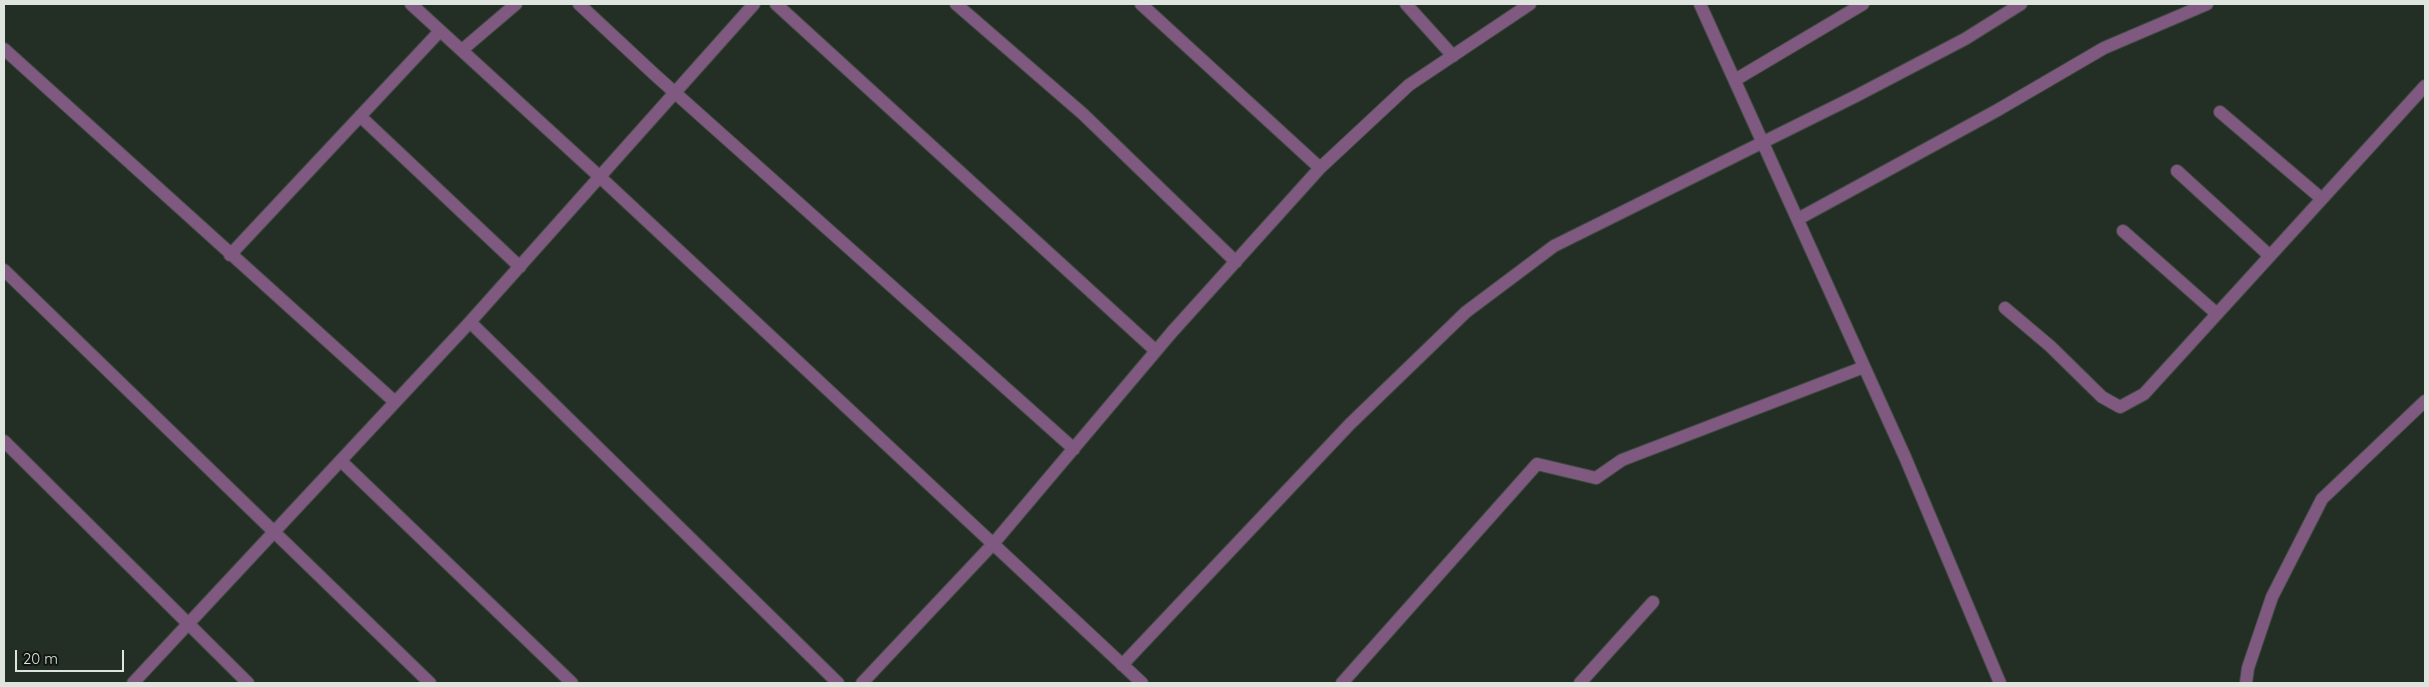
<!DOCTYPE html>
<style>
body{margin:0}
#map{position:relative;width:2429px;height:687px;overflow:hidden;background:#232e25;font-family:Quicksand,sans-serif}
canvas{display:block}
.frame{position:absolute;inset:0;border:5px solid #dee5df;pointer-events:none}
.scale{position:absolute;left:15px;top:650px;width:109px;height:22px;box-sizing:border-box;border:2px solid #dee5df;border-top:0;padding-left:6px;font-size:15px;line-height:18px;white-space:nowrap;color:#dee5df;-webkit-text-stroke:4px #101511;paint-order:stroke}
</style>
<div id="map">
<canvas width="2429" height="687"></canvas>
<div class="frame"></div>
<div class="scale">20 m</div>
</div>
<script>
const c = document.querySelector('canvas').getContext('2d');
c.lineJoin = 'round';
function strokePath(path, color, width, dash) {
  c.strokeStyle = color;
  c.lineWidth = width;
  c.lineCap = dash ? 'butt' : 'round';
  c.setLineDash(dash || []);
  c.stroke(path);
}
const minor = new Path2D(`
 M411,4L600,177L1142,683
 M579,4L654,74L1074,449
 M776,4L1156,351
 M956,4L1083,114L1236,262
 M1141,4L1320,168
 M1406,4L1453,56
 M1700,4L1905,457L2000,683
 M4,49L395,402
 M462,50L516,4
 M1735,80L1863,4
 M2220,112L2322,199
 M360,116L520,267
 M2177,171L2270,256
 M1798,219L1996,111L2104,48L2207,4
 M2123,231L2217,314
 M230,255L440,31
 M4,270L430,683
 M2005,308L2050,346L2102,397L2120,407L2144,394L2425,86
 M470,322L838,683
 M4,441L248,683
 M341,461L572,683
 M1122,665L1350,424L1466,312L1554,246L1856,96L1965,39L2021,4
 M133,683L470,322L754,4
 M862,683L993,544L1172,332L1320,168L1409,85L1530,4
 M1342,683L1537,464L1596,478L1622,460L1864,367
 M1580,683L1653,602
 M2246,683L2248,668L2272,597L2322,499L2425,401`);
strokePath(minor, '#414b43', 14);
strokePath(minor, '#805981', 12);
</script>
